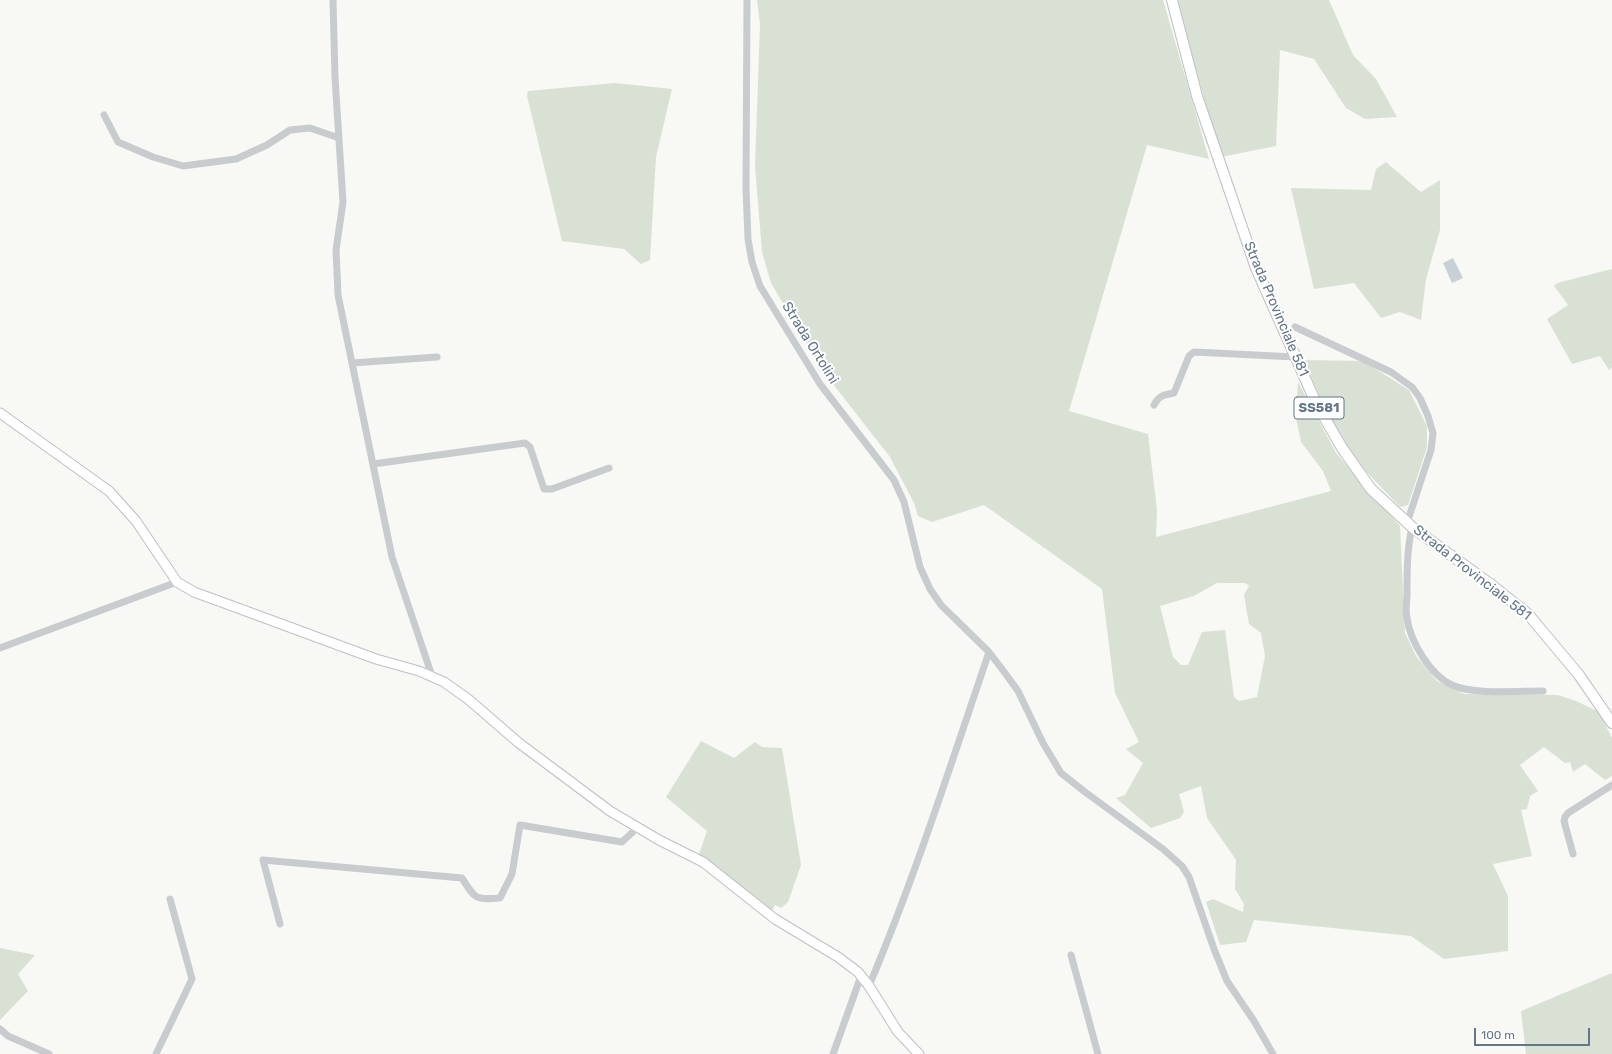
<!DOCTYPE html>
<style>
body{margin:0}
#map{position:relative;width:1612px;height:1054px;overflow:hidden;background:#f8f8f5;font-family:Rubik,sans-serif}
canvas{display:block}
.scale{position:absolute;left:1474px;top:1028px;width:116px;height:18px;box-sizing:border-box;border:2px solid #647689;border-top:0;padding-left:5px;font-size:12px;line-height:14px;white-space:nowrap;color:#647689;-webkit-text-stroke:3px #fff;paint-order:stroke}
</style>
<div id="map">
<canvas width="1612" height="1054"></canvas>
<div class="scale">100 m</div>
</div>
<script>
const c = document.querySelector('canvas').getContext('2d');
c.lineJoin = 'round';
function fillPath(path, color) {
  c.fillStyle = color;
  c.fill(path, 'evenodd');
}
function strokePath(path, color, width, dash) {
  c.strokeStyle = color;
  c.lineWidth = width;
  c.lineCap = dash ? 'butt' : 'round';
  c.setLineDash(dash || []);
  c.stroke(path);
}
function drawText(font, color, halo, rows, align = 'center') {
  c.font = font + ' Rubik,sans-serif';
  c.lineWidth = 4;
  c.setLineDash([]);
  c.textBaseline = 'middle';
  c.strokeStyle = halo;
  c.fillStyle = color;
  for (const [text, x, y, turn = 0] of rows) {
    c.save();
    c.translate(x, y);
    c.rotate((+turn || 0) * Math.PI / 180);
    c.textAlign = isNaN(turn) ? turn : align;
    if (halo) c.strokeText(text, 0, 0);
    c.fillText(text, 0, 0);
    c.restore();
  }
}
fillPath(new Path2D(`
 M757,0H1163L1209,159L1147,145L1069,411L1148,434L1157,510L1156,537L1331,491L1323,471L1301,442L1296,418L1298,382L1336,453L1400,526L1405,633L1416,656L1437,681L1464,694L1558,695L1576,701L1599,712L1612,738V776L1605,780L1585,764L1573,772L1570,762L1565,763L1544,747L1520,765L1538,791L1530,796L1527,809L1521,810L1532,856L1493,864L1508,896V951L1444,959L1411,936L1254,920L1246,942L1220,945L1206,902L1213,899L1243,912L1244,904L1235,889L1236,860L1207,818L1201,786L1179,794L1184,812L1180,818L1151,828L1116,798L1125,795L1143,763L1126,749L1139,742L1115,693L1102,589L984,505L932,522L918,516L914,503L890,457L822,370L771,283L762,252L755,166L760,24ZM1217,583H1245L1249,586L1244,595L1249,624L1261,633L1265,656L1257,697L1239,701L1234,697L1225,630L1202,632L1188,665H1181L1173,657L1160,606L1194,596Z
 M1176,0H1329L1353,55L1376,79L1397,117L1365,119L1346,108L1314,59L1280,50L1276,146L1221,157Z
 M615,83L672,89L656,157L650,260L641,264L624,249L562,241L527,96L528,91Z
 M1386,162L1421,192L1440,180V230L1426,279L1421,320L1400,312L1381,318L1354,283L1314,289L1291,188L1371,190L1376,169Z
 M1612,269V367L1609,370L1600,356L1572,364L1547,319L1568,305L1554,286L1557,283Z
 M1304,360L1363,361L1409,390L1427,426V447L1408,505L1400,507L1359,464L1327,414Z
 M701,741L734,758L755,742L762,747L782,748L801,865L788,902L781,908L775,905L772,911L699,854L707,831L666,797Z
 M0,948L35,955L18,974L28,991L0,1020Z
 M1612,973V1054H1526L1521,1011Z`), '#d9e1d5');
fillPath(new Path2D(`
 M1453,258L1463,278L1452,283L1443,263Z`), '#c7d0d6');
const secondary = new Path2D(`
 M0,413L109,491L136,521L177,582L194,592L235,607L376,659L419,671L444,682L468,699L519,743L610,811L659,840L703,862L775,919L838,957L858,972L869,986L898,1032L919,1054`);
const primary = new Path2D(`
 M1172,0L1197,96L1256,268L1316,403L1342,448L1371,489L1412,527L1489,583L1528,614L1579,675L1612,723`);
strokePath(secondary, '#bcc1c6', 11);
strokePath(primary, '#bdc0c4', 12);
strokePath(new Path2D(`
 M333,0L335,78L343,202L336,250L338,295L392,557L432,676
 M747,0L746,188L748,239L752,262L760,286L820,384L894,480L904,502L920,567L930,589L941,605L989,652L1005,673L1018,691L1043,743L1061,773L1085,792L1163,849L1182,866L1189,877L1214,949L1227,981L1254,1021L1273,1054
 M104,115L118,142L153,157L183,166L236,159L267,145L290,130L310,128L339,138
 M1295,327L1391,372L1412,387L1420,398L1428,416L1433,433L1431,450L1407,523
 M352,363L437,357
 M1154,405C1159,395 1164,395 1174,393L1189,356L1194,352L1295,357
 M373,464L525,443L530,447L544,489H552L609,468
 M1412,527C1407,549 1407,571 1407,594C1407,601 1405,611 1407,618C1410,641 1430,675 1452,685C1473,695 1518,691 1543,691
 M0,648L177,582
 M1573,854L1564,821L1565,817L1568,813L1612,785
 M280,924L263,860L462,878C475,899 475,900 500,898L512,874L520,825L622,842L637,828
 M1071,955L1098,1054
 M869,986C915,877 951,764 989,652
 M0,1029L8,1036L49,1054
 M156,1054L192,979L170,899
 M833,1054L861,976`), '#c8cccf', 7);
strokePath(secondary, '#fff', 9);
strokePath(primary, '#fff', 10);
for (const [x, y, w] of [
 [1319,408,50]
]) {
  const box = new Path2D();
  box.roundRect(x - w / 2, y - 11, w, 22, 3);
  c.fillStyle = '#fff';
  c.fill(box);
  strokePath(box, '#647689', 1);
}
drawText('bold 13px', '#647689', null, [
 ["SS581",1319,408]
]);
drawText('14px', '#647689', '#fff', [
 ["Strada Provinciale 581",1276,309,67],
 ["Strada Ortolini",810,343,58],
 ["Strada Provinciale 581",1472,573,38]
]);
</script>
